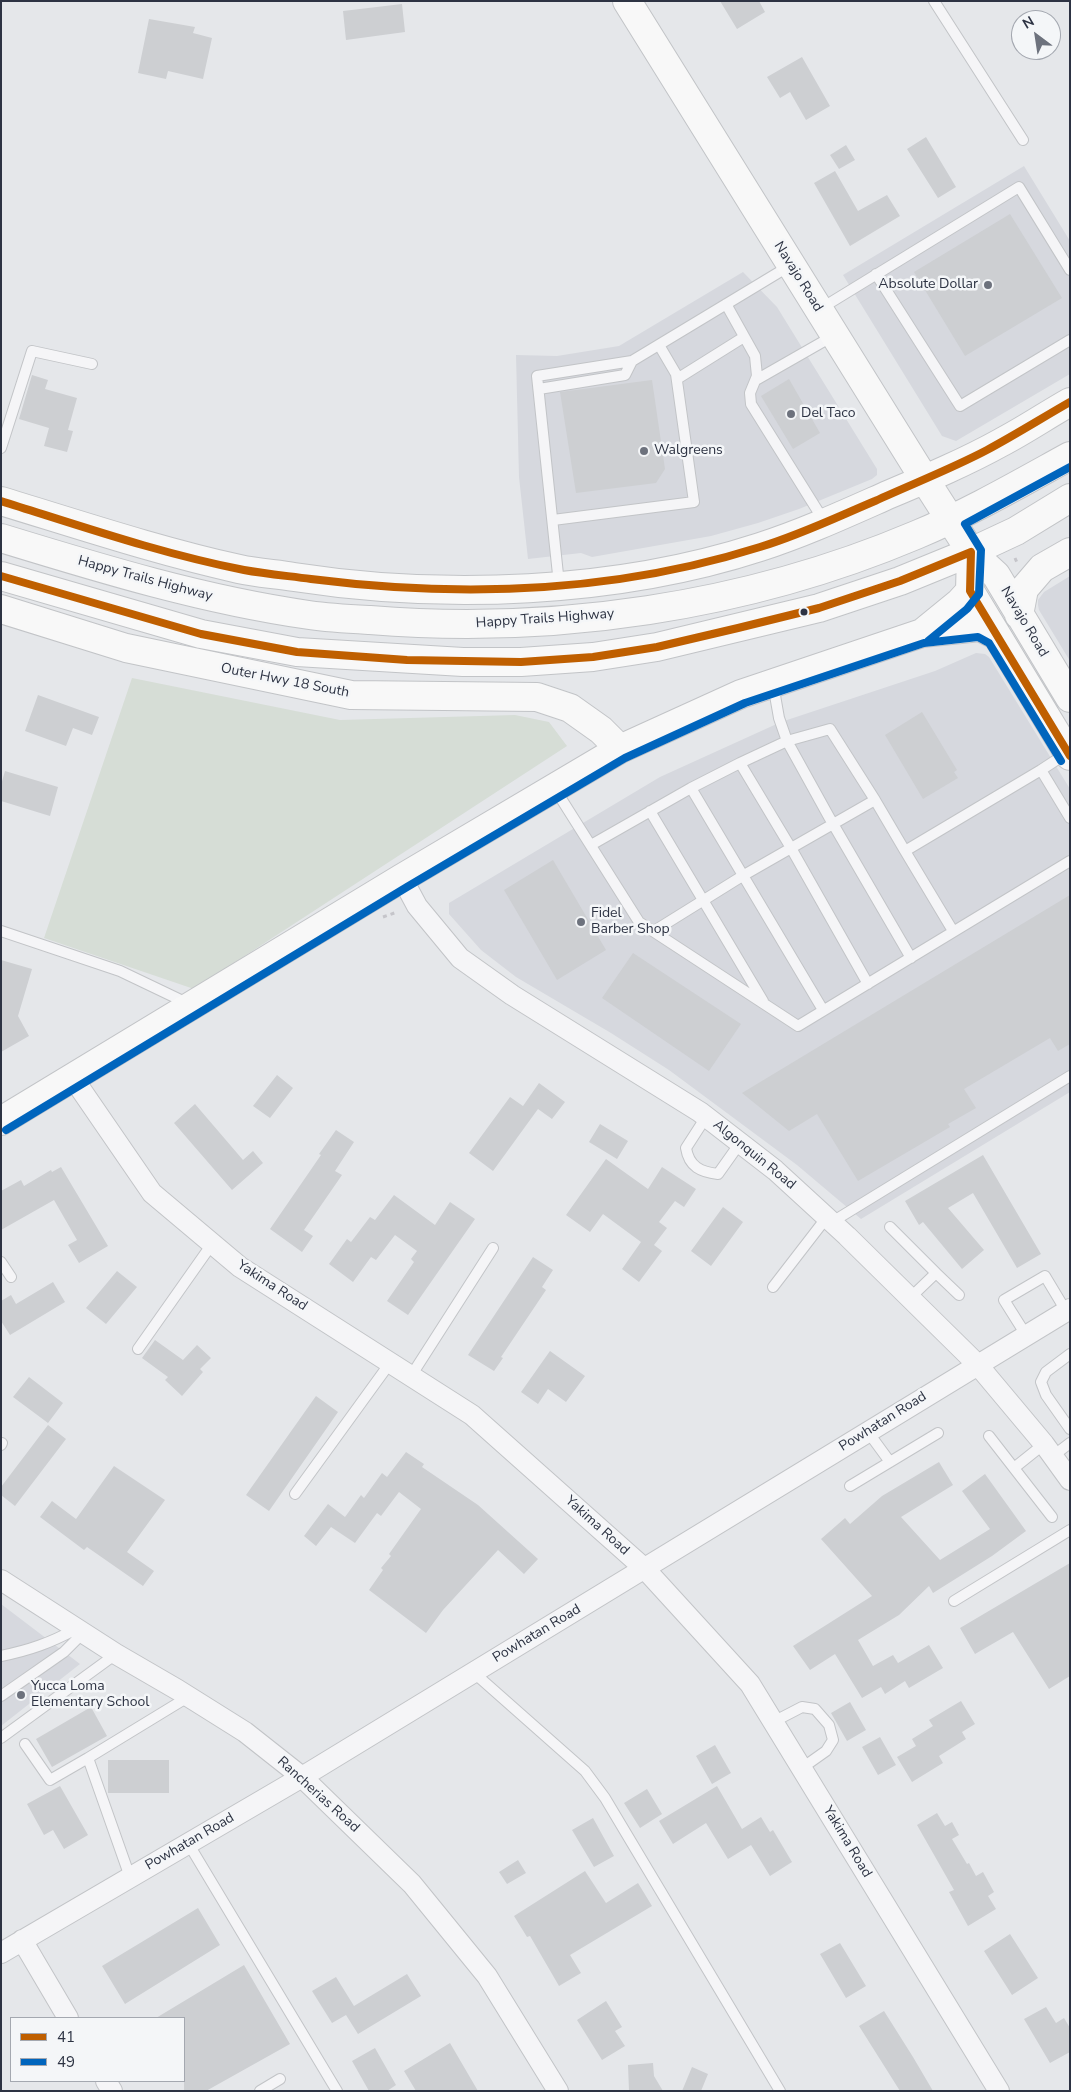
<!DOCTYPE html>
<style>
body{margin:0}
#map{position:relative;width:1071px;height:2092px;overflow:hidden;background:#e5e7ea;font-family:"Nunito Sans",sans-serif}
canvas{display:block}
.frame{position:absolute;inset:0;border:2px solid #2d3343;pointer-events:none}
.legend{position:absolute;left:10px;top:2017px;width:175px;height:65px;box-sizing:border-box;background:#f4f6f8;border:1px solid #a4a8b0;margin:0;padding:6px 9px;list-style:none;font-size:15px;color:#2d3343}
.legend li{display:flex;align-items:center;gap:10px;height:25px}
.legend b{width:25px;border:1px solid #a4a8b0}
.north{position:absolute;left:1011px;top:10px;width:50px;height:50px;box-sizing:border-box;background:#f4f6f8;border:1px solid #a4a8b0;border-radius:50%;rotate:329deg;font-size:14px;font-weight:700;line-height:20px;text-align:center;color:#2d3343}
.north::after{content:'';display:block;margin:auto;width:18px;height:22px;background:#6d727d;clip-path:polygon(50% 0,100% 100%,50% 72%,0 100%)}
</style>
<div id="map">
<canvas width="1071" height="2092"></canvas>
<div class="frame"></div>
<ul class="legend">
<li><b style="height:6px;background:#bf5f00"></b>41</li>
<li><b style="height:6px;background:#0065bd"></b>49</li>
</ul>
<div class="north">N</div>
</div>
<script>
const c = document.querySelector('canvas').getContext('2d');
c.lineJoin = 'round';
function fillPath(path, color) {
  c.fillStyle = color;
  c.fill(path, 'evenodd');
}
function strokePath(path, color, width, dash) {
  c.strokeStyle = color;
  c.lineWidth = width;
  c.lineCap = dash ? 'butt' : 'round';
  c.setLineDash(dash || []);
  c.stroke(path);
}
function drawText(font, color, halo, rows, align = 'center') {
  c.font = font + ' "Nunito Sans",sans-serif';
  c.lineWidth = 5;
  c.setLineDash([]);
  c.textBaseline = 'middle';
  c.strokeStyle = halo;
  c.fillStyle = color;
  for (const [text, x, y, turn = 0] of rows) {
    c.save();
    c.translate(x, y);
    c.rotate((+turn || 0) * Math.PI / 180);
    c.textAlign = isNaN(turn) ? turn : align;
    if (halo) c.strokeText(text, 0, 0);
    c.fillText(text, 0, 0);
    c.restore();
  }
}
fillPath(new Path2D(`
 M1024,166L1070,241V374L956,441L942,436L843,275Z
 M743,272L777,307L877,469V475L872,479L799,509L758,523L711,536L592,557L581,553L528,559L519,477L516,355L557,356L619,346Z
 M1070,576V661L1039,610L1038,605V600L1044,592Z
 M976,653L985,654L989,657L1070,789V1092L861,1219L797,1165L669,1070L611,1033L516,977L481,950L449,914V903L660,777L781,722L935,671Z
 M1,1604L80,1664L1,1726Z`), '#d6d8de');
fillPath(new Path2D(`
 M132,678L340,720L515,715L549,722L567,746L194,989L44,938Z`), '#d6ddd6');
fillPath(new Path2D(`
 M720,1H759L765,12L737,29Z
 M402,4L405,32L346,40L343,11Z
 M149,19L195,27L193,33L212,38L203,79L168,71L166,79L138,73Z
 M802,57L830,106L806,120L790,92L780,98L767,77Z
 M926,137L956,187L938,198L907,149Z
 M846,145L855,160L839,169L830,155Z
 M835,171L858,211L887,195L900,216L850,246L814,183Z
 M1010,214L1062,298L965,356L914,272Z
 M32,375L48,380L45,389L77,398L68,430L73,431L67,452L44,446L49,428L19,419Z
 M789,379L820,433L793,449L761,396Z
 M652,380L665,469L656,483L576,493L560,392Z
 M38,695L99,717L92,735L73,728L66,746L25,731Z
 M922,712L957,770L954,772L958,778L923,799L885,735Z
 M5,771L58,787L50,816L1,801V785Z
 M553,860L606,950L557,980L504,890Z
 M1070,895V1044L1058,1051L1050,1038L964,1089L976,1108L948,1124L950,1127L858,1181L817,1114L789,1131L742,1093Z
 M633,953L741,1024L709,1071L602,998Z
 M1,960L32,969L18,1016L29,1036L1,1052Z
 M277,1075L293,1088L270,1118L253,1106Z
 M539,1083L565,1102L552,1119L538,1109L493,1171L469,1153L510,1097L523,1106Z
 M195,1104L243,1160L253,1151L263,1163L232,1190L174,1123Z
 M600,1124L628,1141L617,1159L589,1142Z
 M336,1130L354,1142L335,1171L342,1175L304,1230L313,1236L302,1252L270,1229L321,1155L319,1154Z
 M983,1155L1041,1254L1017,1268L973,1193L948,1208L984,1250L962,1269L923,1222L919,1225L905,1201Z
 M606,1159L648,1189L662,1167L696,1189L684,1207L675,1201L659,1222L667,1228L654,1245L662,1251L639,1282L622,1269L641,1242L603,1214L590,1232L566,1215Z
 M61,1167L108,1246L79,1263L68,1245L77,1240L54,1200L1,1230V1191L21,1180L24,1186L51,1170L52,1172Z
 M394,1195L435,1225L450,1202L475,1219L408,1315L387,1301L414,1262L411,1259L417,1251L395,1235L376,1260L371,1257L353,1282L329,1264L347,1239L351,1242L370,1217L375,1220Z
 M723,1207L743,1222L711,1266L691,1251Z
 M533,1257L553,1270L542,1287L546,1290L501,1357L503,1358L494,1371L468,1355Z
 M117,1271L137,1287L106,1324L86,1308Z
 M53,1282L65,1302L10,1335L1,1321V1301L11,1295L16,1304Z
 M155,1340L183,1360L197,1345L211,1358L200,1369L203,1372L182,1396L165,1380L168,1377L142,1358Z
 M550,1351L585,1376L566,1402L548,1389L538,1404L521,1392Z
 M29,1377L63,1403L48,1423L13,1397Z
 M316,1396L338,1412L269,1511L246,1495Z
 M48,1425L66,1439L15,1506L1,1495V1487Z
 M406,1452L424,1464L422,1467L478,1505L538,1559L524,1574L498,1550L443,1610L426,1633L369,1590L383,1570L381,1568L391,1556L389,1554L421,1509L399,1492L381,1516L377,1513L355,1543L331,1527L316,1546L304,1536L328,1504L345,1517L361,1495L364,1498L382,1473L387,1477Z
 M939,1462L953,1485L901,1517L940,1560L990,1529L962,1491L985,1474L1026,1531L992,1556L933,1593L929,1586L899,1615L858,1640L873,1666L893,1655L898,1663L929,1645L943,1668L909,1688L905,1681L885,1694L881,1687L862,1698L835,1654L810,1670L793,1646L872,1596L821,1539L845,1518L850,1524L882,1496Z
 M114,1466L165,1500L127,1552L154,1571L143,1586L87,1547L84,1550L40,1517L52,1501L76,1519Z
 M1070,1563V1676L1049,1689L1013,1632L975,1654L960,1628Z
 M961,1701L975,1724L962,1732L966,1739L939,1756L943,1763L912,1782L897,1757L916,1746L912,1739L933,1726L929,1720Z
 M850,1702L866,1730L847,1741L831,1713Z
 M91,1707L107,1736L52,1767L36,1739Z
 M880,1737L896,1765L878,1775L862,1747Z
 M715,1745L731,1773L712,1784L696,1756Z
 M108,1760H169V1793H108Z
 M60,1786L88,1835L64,1849L53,1830L44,1835L27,1804Z
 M717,1786L742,1829L761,1817L770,1832L773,1830L792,1862L770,1876L751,1845L728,1859L706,1823L673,1844L659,1821Z
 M647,1789L662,1814L640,1828L624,1803Z
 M937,1813L945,1826L952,1822L959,1835L952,1839L967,1864L969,1863L976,1876L983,1872L994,1892L988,1896L996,1909L968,1926L949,1892L954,1890L917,1825Z
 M593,1818L614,1856L594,1867L572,1830Z
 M518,1860L526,1873L507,1884L499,1872Z
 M585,1871L606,1903L638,1883L652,1906L570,1955L581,1973L559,1986L530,1936L527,1937L514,1916Z
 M198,1908L220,1945L125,2004L102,1966Z
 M1010,1934L1038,1978L1012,1995L984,1951Z
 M840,1943L866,1986L846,1998L820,1954Z
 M244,1965L290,2044L206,2091H184V2018H156Z
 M407,1974L421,1996L358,2034L346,2015L332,2023L312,1991L336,1977L354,2006Z
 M606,2001L622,2027L615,2031L625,2046L602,2060L577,2020Z
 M1046,2007L1056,2023L1064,2018L1070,2028V2052L1050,2063L1024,2019Z
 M884,2011L913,2057L933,2091H900L859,2026Z
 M450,2043L478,2091H416L404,2071Z
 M375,2048L396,2085L387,2091H369L352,2061Z
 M653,2063L654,2076L663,2091H629L628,2065Z
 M692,2067L708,2074L701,2091H682Z`), '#cdcfd2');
const lane = new Path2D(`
 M934,1L1023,140
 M876,274L960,406L1070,340
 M726,304L755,356L757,376L750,393L751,404L824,521
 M820,309L1019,187L1070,270
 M677,379L744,337
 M756,380L833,336
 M539,389L625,375L632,361
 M1,448L32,351L92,364
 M553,520L694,502L676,374L659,345
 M559,584L537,376L632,361L791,265
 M773,684L779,718L787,741L829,817L911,958
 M1041,770L1067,753
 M555,789L639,922L798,1026L1070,861
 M875,800L905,851
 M650,811L763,1001
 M591,845L691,788
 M1,931L120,971L189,1004
 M654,931L744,875L875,800L830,729L787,741L740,763
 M953,931L905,851L1041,770L1070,818
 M823,1010L691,788L740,763L791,848L868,984
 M706,1117L686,1148C689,1167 701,1172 718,1174L740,1143
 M832,1222L1070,1076
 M890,1227L936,1273L910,1298
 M1,1262L11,1277
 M936,1273L959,1295
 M773,1287L827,1217
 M1026,1335L1004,1300L1045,1276L1066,1311
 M138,1349L212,1244
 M1070,1354L1046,1372L1041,1382L1046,1395L1070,1429
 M411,1376L493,1248
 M868,1432L890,1462
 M989,1436L1052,1517
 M1,1445L2,1443
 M1053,1456L1070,1443
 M1014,1468L1044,1444
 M850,1486L938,1433
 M295,1494L390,1363
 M954,1601L1070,1530
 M1,1656C30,1650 50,1643 76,1629
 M476,1672L481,1679L585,1771L605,1798L780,2091
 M1,1696L64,1652L83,1633
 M773,1722L802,1707L815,1709L829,1725L833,1740L826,1751L802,1768
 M1,1738L116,1654
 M25,1744L50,1780L88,1758
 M188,1843L337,2091
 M130,1877L88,1758L188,1697
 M260,2091L280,2079`);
const street = new Path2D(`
 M402,878L417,906L460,958L512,995L700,1112L775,1170L847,1236L977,1364L1044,1444L1070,1480
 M73,1078L152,1193L240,1267L472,1415L645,1569L750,1684L999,2091
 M1,1580L116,1654L178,1690L245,1732L302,1777L412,1884L487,1976L558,2091
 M22,1940L68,2018
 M1,1953L302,1777L1070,1309
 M106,2081L112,2091`);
const secondary = new Path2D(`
 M627,1L925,480L971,552L996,575L1070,698
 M1,501C80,525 158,551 239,569C257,573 276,574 294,577C443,600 616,594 760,547C806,532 847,513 890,494C928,478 966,462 1002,442C1025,430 1047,415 1070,402
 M971,552L970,591L1070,756
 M1,609L126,648L351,695L537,697L570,708L601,730L620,749
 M1019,615L1024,589L1042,568L1070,552
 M922,633L960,602L970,591
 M1,1121L402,878L620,749L741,694L922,633L980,627L996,635`);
const primary = new Path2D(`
 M1,538C102,569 204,600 309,615C329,618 350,619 370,620C554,635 746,607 916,535C969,513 1019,484 1070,456
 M1,576L201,634L297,652L463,662H521L593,657L657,647L819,608L900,581L971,552L1016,531L1070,498`);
strokePath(lane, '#c2c4c7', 12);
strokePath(street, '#c2c4c7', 22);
strokePath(secondary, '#c2c4c7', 30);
strokePath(primary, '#c2c4c7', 30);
strokePath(new Path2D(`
 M1015,558L1018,565
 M383,917L397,912`), '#c5c5ca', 3, [4, 4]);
strokePath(lane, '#f5f5f7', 10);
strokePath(street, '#f5f5f7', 20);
strokePath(secondary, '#f8f8f8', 28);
strokePath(primary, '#f8f8f8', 28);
strokePath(new Path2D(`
 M1,501C81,526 162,554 244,570C266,574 289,576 311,579C461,598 615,593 760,547C800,535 837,517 875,501C912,484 951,469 987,450C1015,435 1042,418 1070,402
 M1,576L201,634L297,652L407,660L521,662L593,657L657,647L738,628L819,608L900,581L971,552L970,591L1070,756`), '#bf5f00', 8);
strokePath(new Path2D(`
 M928,641L967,609L979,594L981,550L965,524L1070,467
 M6,1130L407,887L625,758L745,703L924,643L978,637L989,643L1061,761`), '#0065bd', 8);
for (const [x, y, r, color] of [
 [988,285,5,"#6d727d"],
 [791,414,5,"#6d727d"],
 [644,451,5,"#6d727d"],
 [804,612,4.5,"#2d3343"],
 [581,922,5,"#6d727d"],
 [21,1695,5,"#6d727d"]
]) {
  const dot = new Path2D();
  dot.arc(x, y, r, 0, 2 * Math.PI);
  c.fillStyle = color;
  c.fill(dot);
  strokePath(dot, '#f4f6f8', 2);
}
drawText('14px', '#2d3343', '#f4f6f8', [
 ["Navajo Road",798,277,58],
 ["Happy Trails Highway",145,579,15],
 ["Happy Trails Highway",545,619,-4],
 ["Navajo Road",1024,622,59],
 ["Outer Hwy 18 South",285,681,11],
 ["Algonquin Road",754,1155,39],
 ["Yakima Road",272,1286,33],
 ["Powhatan Road",883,1422,-32],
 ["Yakima Road",597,1526,42],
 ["Powhatan Road",537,1634,-31],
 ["Rancherias Road",318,1795,42],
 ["Powhatan Road",190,1842,-30],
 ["Yakima Road",847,1842,59]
]);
drawText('14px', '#2d3343', '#f4f6f8', [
 ["Absolute Dollar",978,285,"right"],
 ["Del Taco",801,414],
 ["Walgreens",654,451],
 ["Fidel",591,914],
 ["Barber Shop",591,930],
 ["Yucca Loma",31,1687],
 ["Elementary School",31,1703]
], 'left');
</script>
